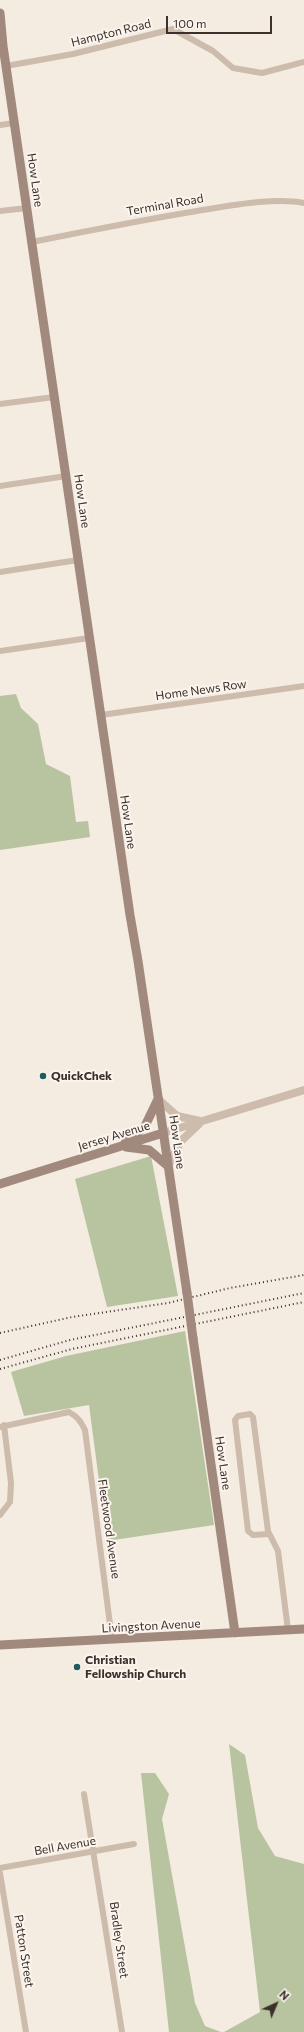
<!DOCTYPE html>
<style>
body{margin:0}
#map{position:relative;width:304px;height:2032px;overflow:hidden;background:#f4ebe1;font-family:Commissioner,sans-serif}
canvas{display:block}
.north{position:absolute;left:256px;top:1984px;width:40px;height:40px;-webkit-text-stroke:3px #fbf5ee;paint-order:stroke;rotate:44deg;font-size:11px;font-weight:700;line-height:16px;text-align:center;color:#3b302b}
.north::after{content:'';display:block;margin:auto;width:14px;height:18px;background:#3b302b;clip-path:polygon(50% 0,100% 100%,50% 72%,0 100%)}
.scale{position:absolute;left:166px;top:16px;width:106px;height:18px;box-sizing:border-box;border:2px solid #3b302b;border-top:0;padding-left:5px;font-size:12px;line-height:14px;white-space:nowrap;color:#3b302b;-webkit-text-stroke:3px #fbf5ee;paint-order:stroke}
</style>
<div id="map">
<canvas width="304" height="2032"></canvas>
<div class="north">N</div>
<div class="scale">100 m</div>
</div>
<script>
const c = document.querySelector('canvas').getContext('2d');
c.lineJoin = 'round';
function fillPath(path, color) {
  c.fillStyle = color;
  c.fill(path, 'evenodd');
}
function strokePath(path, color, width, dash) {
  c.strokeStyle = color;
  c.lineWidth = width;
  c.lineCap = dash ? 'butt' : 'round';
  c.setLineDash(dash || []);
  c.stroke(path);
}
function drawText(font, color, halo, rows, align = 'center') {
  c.font = font + ' Commissioner,sans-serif';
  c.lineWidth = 4;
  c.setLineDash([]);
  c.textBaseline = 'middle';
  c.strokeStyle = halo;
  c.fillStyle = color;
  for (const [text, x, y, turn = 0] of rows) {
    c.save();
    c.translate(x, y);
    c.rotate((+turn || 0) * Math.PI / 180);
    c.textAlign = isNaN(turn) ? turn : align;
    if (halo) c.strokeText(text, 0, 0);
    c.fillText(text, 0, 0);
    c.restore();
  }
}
fillPath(new Path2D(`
 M16,694L21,708L38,724L46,764L70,776L76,822L88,821L90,837L0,850V696Z
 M151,1156L178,1296L107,1307L75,1179Z
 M185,1331L214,1525L107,1541L89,1405L24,1416L11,1372L66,1356Z
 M229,1744L245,1755L258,1828L275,1856L304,1864V2032H224L260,2012Z
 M141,1773H155L169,1794L162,1819L195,2003L205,2026L221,2032H169Z`), '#b8c4a0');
strokePath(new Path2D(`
 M6,66L73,54L173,29L213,51L233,68L262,73L304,62
 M0,125L14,123
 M0,211L27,208
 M32,242C87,231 142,220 197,211C229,206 273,197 304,203
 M0,404L54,397
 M0,486L66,476
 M0,572L78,560
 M0,651L89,638
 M101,715L304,686
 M0,1427L69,1412C78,1417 81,1422 85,1430L112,1640
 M0,1515L10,1502L11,1483L4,1425
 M269,1534L253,1535L248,1531L235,1420L238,1416L250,1414L253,1417L268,1531L278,1551L288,1630
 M84,1794L122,2032
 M0,1868L134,1844
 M0,1873L26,2032`), '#cdbbac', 6);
strokePath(new Path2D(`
 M158,1099L177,1116L200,1121
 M163,1133L304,1090
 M168,1166L181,1141L199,1124`), '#cdbbac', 8);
strokePath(new Path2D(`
 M0,13L3,46L130,915L138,961L187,1293
 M125,1143L145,1126L158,1099
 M126,1147L149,1150L168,1166
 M0,1184L163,1133
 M193,1338L235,1633
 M0,1645L304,1629`), '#a18a7d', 9);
strokePath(new Path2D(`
 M0,1333L72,1317L168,1303L230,1288L304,1275
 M0,1360L70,1340L304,1293
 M0,1369L72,1349L304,1302`), '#3b302b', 2, [1, 3]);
strokePath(new Path2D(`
 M187,1293L193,1338`), '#a18a7d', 9);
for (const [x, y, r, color] of [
 [43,1076,4,"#1f5a5e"],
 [77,1667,4,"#1f5a5e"]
]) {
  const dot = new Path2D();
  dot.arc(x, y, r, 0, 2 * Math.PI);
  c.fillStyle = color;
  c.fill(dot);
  strokePath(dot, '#fbf5ee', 1.5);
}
drawText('12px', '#3b302b', '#fbf5ee', [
 ["Hampton Road",111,33,-14],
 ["How Lane",35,180,82],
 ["Terminal Road",165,205,-10],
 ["How Lane",82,501,82],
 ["Home News Row",201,690,-8],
 ["How Lane",128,822,82],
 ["Jersey Avenue",114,1136,-17],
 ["How Lane",177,1142,82],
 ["How Lane",223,1463,82],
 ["Fleetwood Avenue",109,1529,82],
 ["Livingston Avenue",151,1626,-3],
 ["Bell Avenue",65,1846,-10],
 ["Bradley Street",119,1940,82],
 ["Patton Street",24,1951,81]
]);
drawText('bold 12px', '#3b302b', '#fbf5ee', [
 ["QuickChek",51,1076],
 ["Christian",85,1660],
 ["Fellowship Church",85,1674]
], 'left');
</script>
